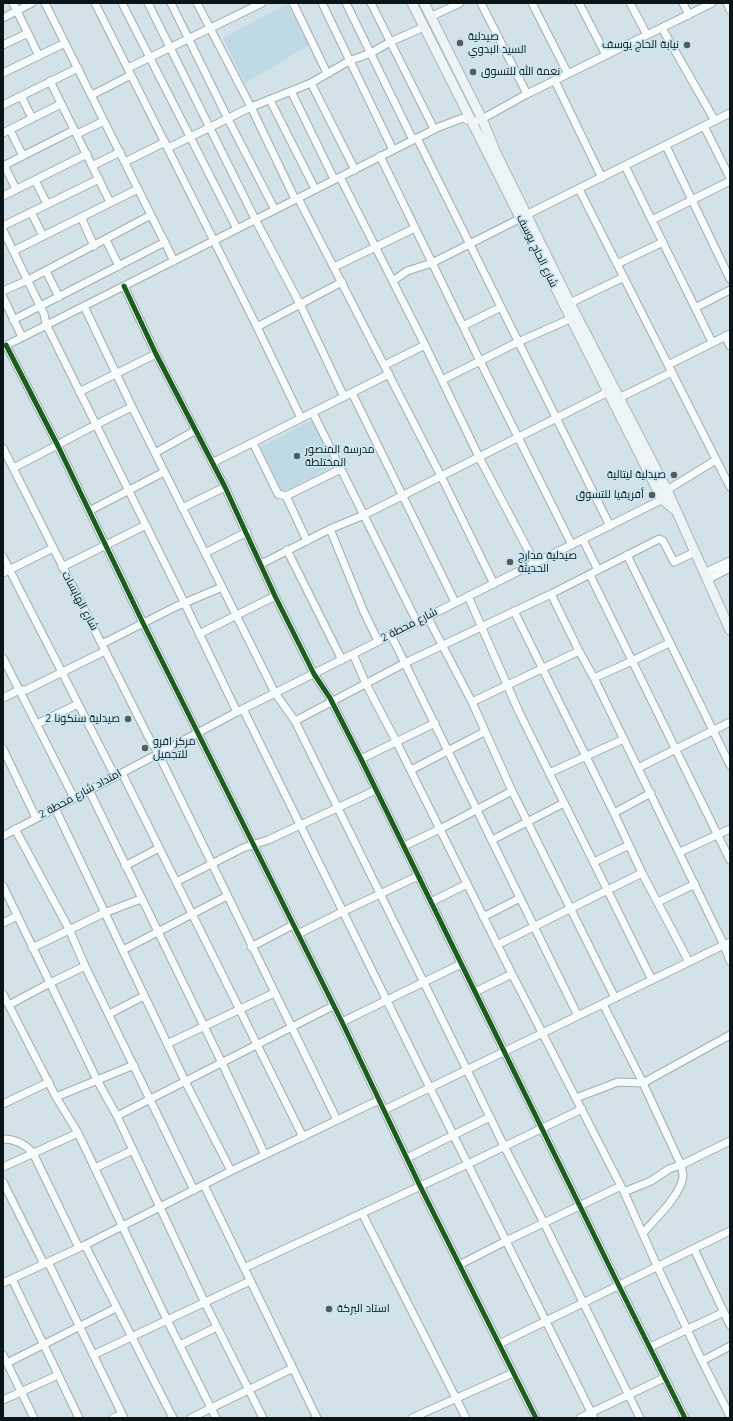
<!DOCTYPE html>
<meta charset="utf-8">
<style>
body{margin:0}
#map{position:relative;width:733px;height:1421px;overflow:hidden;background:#d2e2e8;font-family:Quicksand,sans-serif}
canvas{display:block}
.frame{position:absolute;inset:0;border:4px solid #0b1518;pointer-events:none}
</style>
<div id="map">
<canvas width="733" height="1421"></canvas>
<div class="frame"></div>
</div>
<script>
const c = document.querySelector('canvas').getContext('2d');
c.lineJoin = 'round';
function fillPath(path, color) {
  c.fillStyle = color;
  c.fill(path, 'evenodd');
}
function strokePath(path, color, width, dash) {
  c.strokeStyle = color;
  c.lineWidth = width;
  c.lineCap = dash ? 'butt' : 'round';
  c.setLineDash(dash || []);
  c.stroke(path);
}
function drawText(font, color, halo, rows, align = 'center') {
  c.font = font + ' Quicksand,Cairo,sans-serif';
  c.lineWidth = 3.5;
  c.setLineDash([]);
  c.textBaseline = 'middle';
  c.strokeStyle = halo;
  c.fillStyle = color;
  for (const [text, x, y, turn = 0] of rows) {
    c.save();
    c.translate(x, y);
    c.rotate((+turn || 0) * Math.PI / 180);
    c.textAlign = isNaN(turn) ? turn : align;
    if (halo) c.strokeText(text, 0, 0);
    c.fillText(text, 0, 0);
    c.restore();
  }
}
fillPath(new Path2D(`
 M287,4L309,45L276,65L245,83L223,38Z
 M312,420L335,466L283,492L260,447Z`), '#bfdae4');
const minor = new Path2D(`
 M13,3L39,56
 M45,3L174,261
 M95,3L257,327L301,418
 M122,3L237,229
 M148,3L255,219L300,304L344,397
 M171,3L228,119L275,210
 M197,3L251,107L295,199
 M293,3L327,73
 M322,3L393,150
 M346,3L413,140
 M371,3L434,129
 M481,3L527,94
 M532,3L568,74
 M579,3L606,55
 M630,3L647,35
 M683,3L689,15
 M727,3L730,10
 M430,17L460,3
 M3,18L32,3
 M662,28L715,121
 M3,45L28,33
 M128,68L262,3
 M3,73L65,43
 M50,81L110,202
 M555,81L602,178
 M311,83L355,170
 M291,91L334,179
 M92,95L131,75
 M21,96L32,118
 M270,100L315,189
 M3,105L78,68
 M704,126L730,178
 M10,130L23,156
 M3,133L61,104
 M77,134L104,121
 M417,138L610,526
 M666,146L730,279
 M168,148L251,107L311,83L349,61L371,53L390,42L424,27
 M380,156L480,361L572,545
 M125,162L165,142
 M4,165L16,189
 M3,166L74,130
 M92,166L120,152
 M625,166L712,342
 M340,177L425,345L479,457L535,563
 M35,180L47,204
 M579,189L730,487
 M3,196L87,154
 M298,198L441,476L494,584
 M31,212L43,236
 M526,215L730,113
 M81,217L94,246
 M652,220L730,181
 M3,226L99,179
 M3,230L44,314L46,324L185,604L237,712
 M106,240L119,266
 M13,251L138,189
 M617,264L663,242
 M334,267L415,228
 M46,271L59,297
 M393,281L407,271L432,263L521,218
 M124,286L156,354L225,487L275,596L314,674L330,698L361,759L619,1286L685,1418
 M3,291L28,280L151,215
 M3,297L22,337
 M570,303L624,277
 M84,306L132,407L275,693L295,721L467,1070L504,1146L544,1223L640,1418
 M695,308L730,290
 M13,320L165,242
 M463,326L501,307
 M257,327L342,282
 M725,336L730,346
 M6,345L58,446L143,623L342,1022L420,1186L536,1418
 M3,347L439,127L463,118L472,122L482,119L527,94L712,3
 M385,365L425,345
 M668,365L730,334
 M442,380L518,342L570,319
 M79,392L156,354
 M352,393L455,602
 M619,398L672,372
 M313,413L417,622
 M253,443L278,494L286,496L307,541
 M3,448L148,736L158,753L337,1120
 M155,453L196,430
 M212,463L389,374
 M13,468C53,448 91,426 132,407
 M667,490L716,460
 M286,496L341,469
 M182,508L225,487
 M89,511L164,472
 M330,529L364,612L378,641
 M583,540L598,570
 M287,550L342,660
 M205,553L247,532
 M627,555L730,765
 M3,557L115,776
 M261,564L330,529L364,515L608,392
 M62,567L146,525
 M3,573L53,548
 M704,573L730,561
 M590,575L730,860
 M707,580L730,568
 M551,594L579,651L594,678L724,945L730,961
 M468,596L519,712L652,980
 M514,611L614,813L642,873L689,962
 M427,616L472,702L512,791L615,998
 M199,634L275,596
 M391,635L578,1016
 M102,644L175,607L222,587
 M353,654L366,684L396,741L512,974L624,1192L658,1268L702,1361L730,1416
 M3,658L74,798
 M594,678L632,661L669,643
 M3,698L19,690H26L105,651
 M472,702L579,651
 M243,709L430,1088L594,1418
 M295,721L405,663L551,594L659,539L663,541L674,562L695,552
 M37,724L78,704
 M3,749L36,818
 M361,759L435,723
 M638,768L730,722
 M411,770L484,732
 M122,773L303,1137
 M549,773L624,739
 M89,790L222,1063L265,1155
 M55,808L185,1081L231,1171
 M614,813L651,793
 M15,829L69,929L85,966L194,1190
 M3,836L237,712L665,498
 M492,840L564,803
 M404,846L440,829L512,791
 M680,852L730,829
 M594,862L629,845
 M125,866L159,848
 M176,882L243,848L268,840L376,790
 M3,886L97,1080L117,1116L205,1303L263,1418
 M431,902L467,884
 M658,902L695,884
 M483,917L520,898
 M3,923L17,916
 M298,934L344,911L418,876
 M497,945L642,873
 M251,947L293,925
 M32,948L104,913L141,899
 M123,950L227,896
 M475,992L512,974
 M3,994L56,1097L78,1133L167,1320L216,1418
 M603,1004L643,1083L681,1165C682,1169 683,1173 683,1177C680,1196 656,1218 643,1233
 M9,1005L50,983L85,966
 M109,1014L144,996
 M342,1022L461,964
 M167,1044L274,993
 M56,1097L134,1065
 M576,1098L618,1082L643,1083L730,1035
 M3,1104L49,1082
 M384,1110L730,942
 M117,1116L333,1006
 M3,1139C16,1139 25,1144 33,1153L79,1248
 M407,1158L490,1117
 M3,1167L78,1133
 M95,1168L133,1150
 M3,1182L44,1264
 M204,1185L317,1418
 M624,1192L651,1181L669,1169L681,1165L730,1141
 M362,1213L466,1418
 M85,1245L173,1418
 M694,1249L730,1325
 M48,1262L124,1418
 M459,1265L506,1241L621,1186
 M244,1268L468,1164L582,1109
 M12,1279L79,1418
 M3,1283L85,1245L231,1171L379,1100
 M499,1344L730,1231
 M180,1345L217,1327
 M650,1347L724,1312
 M3,1355L34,1418
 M93,1355L250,1281
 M702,1361L730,1346
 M7,1363L116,1308
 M3,1400L58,1375
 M113,1418L122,1414
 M191,1418L293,1368
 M412,1418L513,1373
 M580,1418L664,1378`);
const major = new Path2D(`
 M412,3L662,499L675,510
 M424,3L482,119L496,153L570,303L667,490L730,630`);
strokePath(minor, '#a0acb1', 9);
strokePath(major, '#aab6bd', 11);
strokePath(minor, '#f8fbfc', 7);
strokePath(major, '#eef3f6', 9);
strokePath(new Path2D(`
 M124,286L156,354L225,487L275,596L314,674L330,698L361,759L619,1286L685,1418
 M6,345L58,446L143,623L342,1022L420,1186L536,1418`), '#1b5e20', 5);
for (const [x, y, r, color] of [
 [460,43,4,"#515d61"],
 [687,45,4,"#515d61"],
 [473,72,4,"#515d61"],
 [297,456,4,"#515d61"],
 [674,475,4,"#515d61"],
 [652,495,4,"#515d61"],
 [510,562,4,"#515d61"],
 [128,719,4,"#515d61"],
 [145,748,4,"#515d61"],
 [329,1309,4,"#515d61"]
]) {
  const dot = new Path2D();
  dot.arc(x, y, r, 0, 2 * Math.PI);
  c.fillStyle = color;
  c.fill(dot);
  strokePath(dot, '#cae6f0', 1.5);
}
drawText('11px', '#0b1518', '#cae6f0', [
 ["صيدلية",468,37],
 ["السيد البدوي",468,50],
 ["نيابة الحاج يوسف",679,45,"right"],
 ["نعمة الله للتسوق",481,72],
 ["مدرسة المنصور",305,450],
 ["المختلطة",305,463],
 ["صيدلية ليتالية",666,475,"right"],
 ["أفريقيا للتسوق",644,495,"right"],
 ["صيدلية مدارج",518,556],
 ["الحديثة",518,569],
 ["صيدلية سنكونا 2",120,719,"right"],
 ["مركز افرو",153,742],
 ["للتجميل",153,755],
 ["استاد البركة",337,1309]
], 'left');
drawText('11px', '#0b1518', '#cae6f0', [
 ["شارع الحاج يوسف",537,251,64],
 ["شارع الهايسات",80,601,62],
 ["شارع محطة 2",409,625,-27],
 ["امتداد شارع محطة 2",80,794,-28]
]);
</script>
